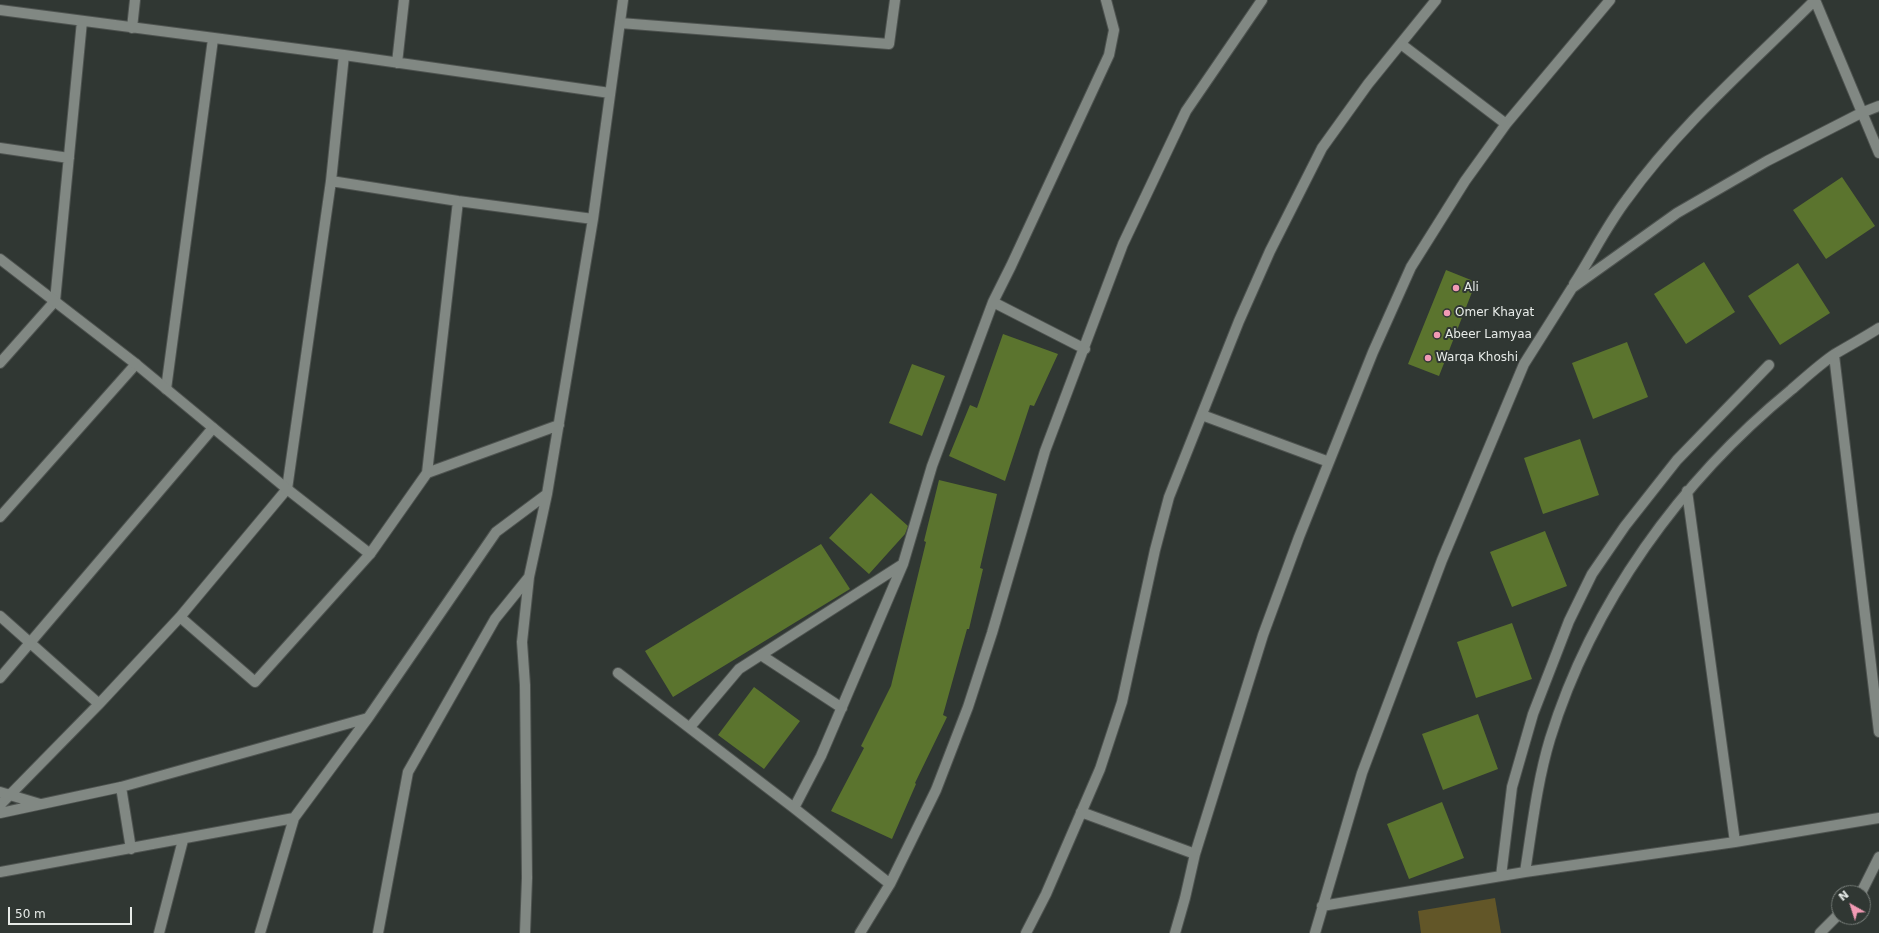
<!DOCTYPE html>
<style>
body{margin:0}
#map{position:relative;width:1879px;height:933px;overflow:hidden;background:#303733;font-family:"DejaVu Sans",sans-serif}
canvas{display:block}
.north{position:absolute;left:1831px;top:885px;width:40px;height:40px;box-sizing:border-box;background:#303733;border:1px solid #797f7b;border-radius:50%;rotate:321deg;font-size:11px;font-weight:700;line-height:16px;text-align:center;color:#e7ebe8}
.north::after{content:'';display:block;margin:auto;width:14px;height:18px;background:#f19ab4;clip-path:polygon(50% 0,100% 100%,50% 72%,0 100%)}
.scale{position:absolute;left:8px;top:907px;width:124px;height:18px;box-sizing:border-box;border:2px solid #e7ebe8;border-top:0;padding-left:5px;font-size:12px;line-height:14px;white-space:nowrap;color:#e7ebe8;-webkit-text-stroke:3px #303733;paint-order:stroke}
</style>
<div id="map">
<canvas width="1879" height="933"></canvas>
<div class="north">N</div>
<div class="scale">50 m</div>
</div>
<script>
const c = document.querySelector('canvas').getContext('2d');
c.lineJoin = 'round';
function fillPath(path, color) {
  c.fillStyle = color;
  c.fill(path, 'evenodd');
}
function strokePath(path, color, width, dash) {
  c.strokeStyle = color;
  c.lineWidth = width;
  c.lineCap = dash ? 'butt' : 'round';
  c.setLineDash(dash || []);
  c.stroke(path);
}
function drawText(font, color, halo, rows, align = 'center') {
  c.font = font + ' "DejaVu Sans",sans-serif';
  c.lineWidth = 4;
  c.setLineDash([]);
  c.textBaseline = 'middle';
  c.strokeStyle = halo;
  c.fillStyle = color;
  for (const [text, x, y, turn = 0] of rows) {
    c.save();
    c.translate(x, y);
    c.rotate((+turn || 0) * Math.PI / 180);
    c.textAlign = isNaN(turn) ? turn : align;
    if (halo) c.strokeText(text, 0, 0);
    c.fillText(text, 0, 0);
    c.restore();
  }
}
fillPath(new Path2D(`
 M1495,898L1501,933H1421L1418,911Z`), '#625628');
fillPath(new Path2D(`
 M1842,177L1875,226L1826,259L1793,210Z
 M1704,262L1735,312L1686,344L1654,294Z
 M1798,263L1830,313L1780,345L1748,296Z
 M1446,270L1476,282L1439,376L1408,364Z
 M1003,334L1058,354L1034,406L1030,405L1005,481L949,456L970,405L977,408Z
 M1627,342L1648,397L1593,419L1572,363Z
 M912,364L945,376L922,436L889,423Z
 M1580,439L1599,495L1543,514L1524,458Z
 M939,480L997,494L980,568L983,569L969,629H967L943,715L947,717L915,783L916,784L892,839L831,811L864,748L861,746L891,686L926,542L924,541Z
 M871,493L908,526L905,534L869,574L829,538Z
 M1545,531L1567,586L1512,607L1490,552Z
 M821,544L850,589L673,697L645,651Z
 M1512,623L1532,679L1476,698L1457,642Z
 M754,687L800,721L764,769L718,735Z
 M1478,714L1498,769L1443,790L1422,734Z
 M1442,802L1464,858L1409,879L1387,824Z`), '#5b742e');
const lane = new Path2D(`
 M1861,893L1879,857
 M1820,933L1839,914`);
const street = new Path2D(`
 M1815,0L1879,153
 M0,10L344,55L610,93
 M620,23L889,44L895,0
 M132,28L135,0
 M1401,44L1506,124
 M397,63L404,0
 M0,148L69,158
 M331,181L458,201L593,219
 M1574,284C1592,256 1607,225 1627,199C1680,125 1751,64 1815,0
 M993,302L1085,349
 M1834,355L1879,732
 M0,363L55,301L82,21
 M166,389L213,39
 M1202,415L1329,462
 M427,473L458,201
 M1687,491L1735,842
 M0,517L136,364
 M0,616L99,704
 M180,617L255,682L370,554L427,473L559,425
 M761,655L842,708
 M618,673L794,808L890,884
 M0,678L213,428
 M690,727L739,669L903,564
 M121,787L131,849
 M0,792L40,804
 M0,805L99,704L180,617L287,489L331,181L344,55
 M794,808L821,756L903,564L932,466L993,302L1011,266L1109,55L1114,30L1106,0
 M1081,812L1195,854
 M0,813L121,787L368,718
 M0,872L294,818
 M1525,872C1532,828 1537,782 1550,739C1592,603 1681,480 1791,390C1805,378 1820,364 1835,354C1850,345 1865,337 1879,328
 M1501,876L1512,787L1533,714L1569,621L1592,574L1625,526L1677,460L1769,365
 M1322,906L1525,872L1735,842L1879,818
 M159,933L183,840
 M260,933L294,818L368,718L496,532L547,494L593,219L623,0
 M378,933L408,772L495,619L529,577
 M525,933L527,878L525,685L522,642L529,577L547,494
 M860,933L890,884L936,790L968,707L992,633L1045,451L1123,244L1186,111L1262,0
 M1026,933L1046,894L1100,769L1122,702L1155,550L1169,497L1239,321L1270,251L1322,148L1368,84L1436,0
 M1175,933L1185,898L1195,854L1263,635L1299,537L1373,352L1411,267L1465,181L1506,124L1610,0
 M1315,933L1362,773L1442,560L1524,364L1572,288L1677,213L1767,161L1861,113L1879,106`);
const secondary = new Path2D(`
 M0,259L136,364L287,489L370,554`);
strokePath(lane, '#4e5350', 12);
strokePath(street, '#4e5350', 12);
strokePath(secondary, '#4e5350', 12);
strokePath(lane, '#818883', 10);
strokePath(street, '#818883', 10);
strokePath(secondary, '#818883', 10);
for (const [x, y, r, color] of [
 [1456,288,4,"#f19ab4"],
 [1447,313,4,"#f19ab4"],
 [1437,335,4,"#f19ab4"],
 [1428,358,4,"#f19ab4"]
]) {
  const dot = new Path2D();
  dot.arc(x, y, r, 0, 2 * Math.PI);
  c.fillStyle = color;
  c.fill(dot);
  strokePath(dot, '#303733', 1.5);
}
drawText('12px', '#e7ebe8', '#303733', [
 ["Ali",1464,288],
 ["Omer Khayat",1455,313],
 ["Abeer Lamyaa",1445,335],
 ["Warqa Khoshi",1436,358]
], 'left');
</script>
